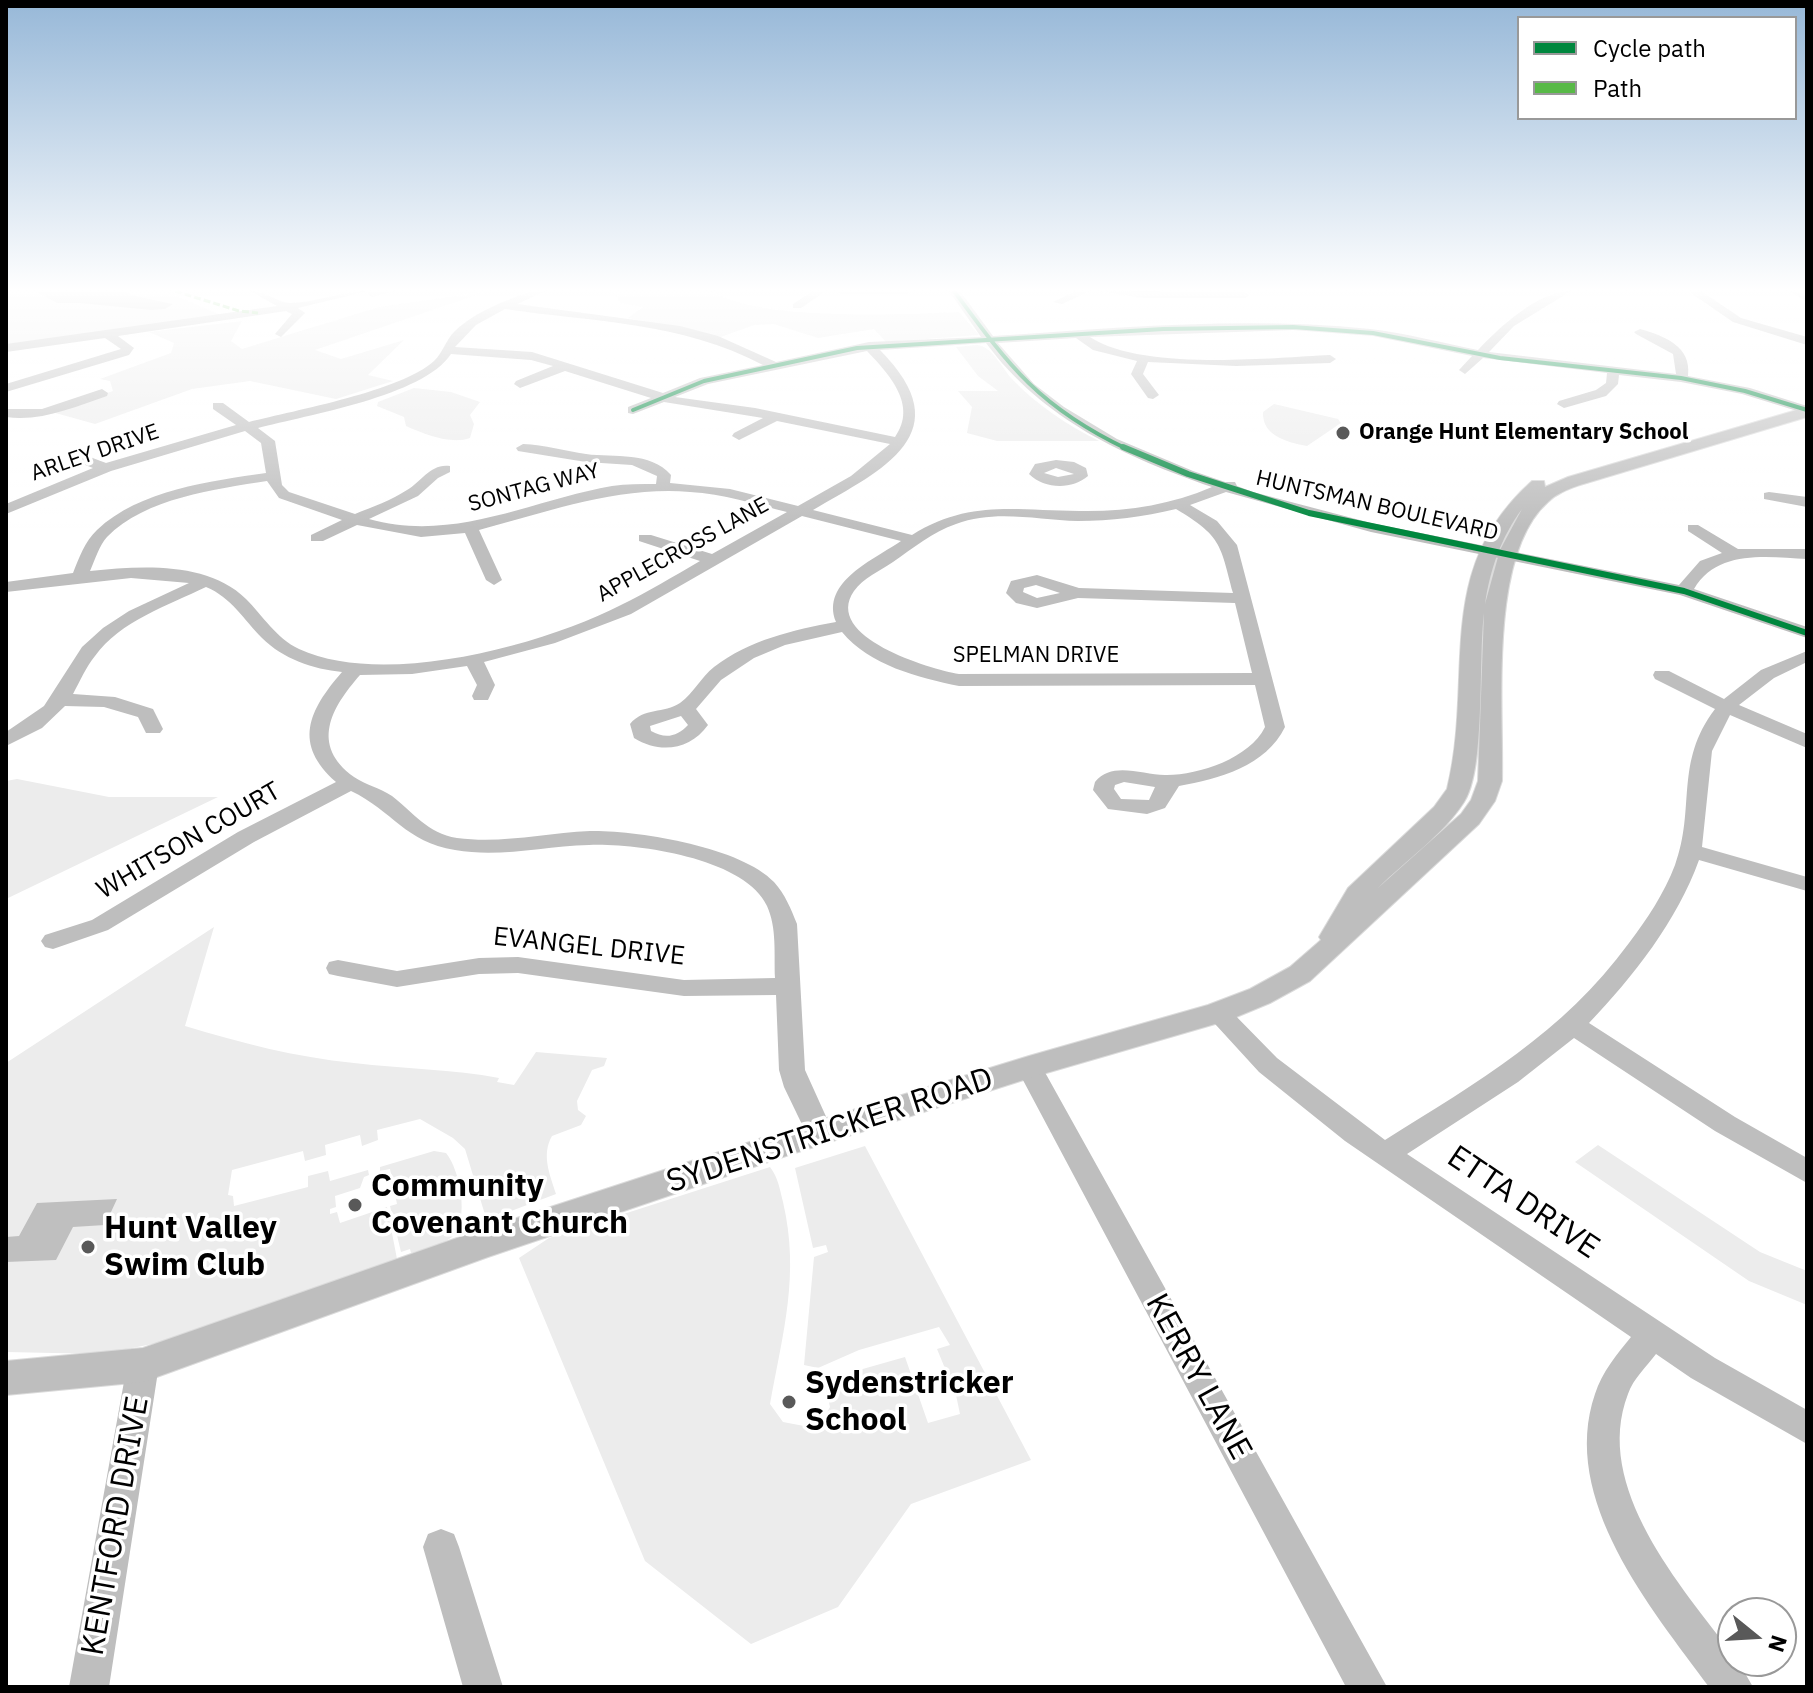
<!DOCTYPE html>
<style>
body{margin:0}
#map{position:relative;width:1813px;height:1693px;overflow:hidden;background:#fff;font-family:"IBM Plex Sans",sans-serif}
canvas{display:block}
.frame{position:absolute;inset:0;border:8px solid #000;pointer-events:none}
.legend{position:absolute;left:1517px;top:16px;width:280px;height:104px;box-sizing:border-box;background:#fff;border:2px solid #999;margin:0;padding:10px 14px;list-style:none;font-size:24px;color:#000}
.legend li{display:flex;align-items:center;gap:16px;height:40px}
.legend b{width:40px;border:2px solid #999}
.north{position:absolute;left:1717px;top:1597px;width:80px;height:80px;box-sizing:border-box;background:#fff;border:2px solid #999;border-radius:50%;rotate:108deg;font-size:22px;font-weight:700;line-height:32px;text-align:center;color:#000}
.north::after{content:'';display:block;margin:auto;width:28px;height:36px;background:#595959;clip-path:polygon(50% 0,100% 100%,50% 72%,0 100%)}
</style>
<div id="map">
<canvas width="1813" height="1693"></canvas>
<div class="frame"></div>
<ul class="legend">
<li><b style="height:10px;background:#00873e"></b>Cycle path</li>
<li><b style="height:10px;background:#58b947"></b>Path</li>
</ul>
<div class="north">N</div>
</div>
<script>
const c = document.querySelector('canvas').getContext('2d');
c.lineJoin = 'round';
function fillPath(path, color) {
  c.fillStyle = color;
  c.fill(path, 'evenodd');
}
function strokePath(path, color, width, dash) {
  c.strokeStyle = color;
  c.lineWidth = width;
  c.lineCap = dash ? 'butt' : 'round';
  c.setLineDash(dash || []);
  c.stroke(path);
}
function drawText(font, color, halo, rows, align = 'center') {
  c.font = font + ' "IBM Plex Sans",sans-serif';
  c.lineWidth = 7;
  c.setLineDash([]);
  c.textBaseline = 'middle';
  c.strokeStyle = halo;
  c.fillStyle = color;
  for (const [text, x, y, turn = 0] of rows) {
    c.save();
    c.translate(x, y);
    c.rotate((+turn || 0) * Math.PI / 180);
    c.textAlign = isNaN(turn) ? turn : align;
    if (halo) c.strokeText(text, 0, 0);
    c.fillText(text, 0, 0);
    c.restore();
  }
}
fillPath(new Path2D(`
 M6,291H165L223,316L6,345Z
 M614,291H711C759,321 900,315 959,312L979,335L886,342L874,329L818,338L774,324L754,325L721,337L628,318L643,307L620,303Z
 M485,292L315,350L341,359L404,340L368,375L393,381L336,399L250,381L192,389L95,424L52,412L113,391L110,381L100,379L171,353L174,343L149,332L242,321L231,341L242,349L379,307Z
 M977,345C992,346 1002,368 1012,379C1037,405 1067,425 1099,441H997L967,433L972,407L958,391H998L978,376L956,347Z
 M414,388L451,392L480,402L470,415L474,424L470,438C451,445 424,434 406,426L404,417L377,406L378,402Z
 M1274,404L1338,419L1341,423L1307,446C1287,442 1262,436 1263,412Z
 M17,779L109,797H218L6,899V781Z
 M214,927L185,1026C241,1043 295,1057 354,1063C402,1069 454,1069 499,1078L497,1082L514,1085L536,1052L607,1058L604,1066L592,1070L577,1101L578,1110L586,1116L581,1125L552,1136C541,1155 550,1175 556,1194L490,1219L486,1218L465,1149L453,1138L420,1119L377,1130L378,1140L362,1146L360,1135L325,1145L326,1155L305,1161L303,1151L232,1170L228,1195L233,1196L234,1206L308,1187V1176L328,1171L330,1181L368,1170L369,1175L364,1177L360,1188L335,1196L336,1207L330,1209V1214L337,1212L340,1223L387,1207L397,1259L333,1286L162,1342L102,1354L6,1352V1063Z
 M1598,1145L1760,1252L1807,1271V1305L1749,1281L1575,1162Z
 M865,1146L1031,1460L911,1504L838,1607L751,1644L645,1561L519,1258L549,1238L770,1167C778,1177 780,1190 783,1202C800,1275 783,1332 770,1404L783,1422L804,1426L822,1421L830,1407L824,1380L905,1357L928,1423L960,1414L956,1395L937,1349L950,1345L939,1327L859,1350L818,1368L804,1365L814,1257L828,1252L826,1245L813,1248L795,1168Z
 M434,1151L446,1153C460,1170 470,1220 452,1237C441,1246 424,1249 411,1253L410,1249L401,1252L390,1206L397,1204L390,1169L380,1171V1167Z`), '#ececec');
fillPath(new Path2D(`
 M35,291H125L131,295L173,304L165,309L151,310L80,303H57Z
 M117,1199L105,1225L73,1227L56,1260L6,1262V1237L19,1236L37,1203Z`), '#bfbfbf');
const major = new Path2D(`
 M1807,407V417L1580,485C1569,489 1557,493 1548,502C1488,555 1504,707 1502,781L1495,801L1479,824L1310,981L1270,1003L1229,1020L1036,1076L789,1155L488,1257L143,1382L6,1395V1361L143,1348L477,1231L765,1137L1029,1056L1208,1005L1250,989L1290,967L1321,940L1319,937L1348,888L1434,807L1447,789C1475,676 1431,571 1532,481H1544L1545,487L1568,477ZM1522,509L1500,550L1485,604C1490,570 1501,537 1522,509ZM1484,613L1478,781L1471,800L1461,814L1378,888C1406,860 1443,835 1464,802C1486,769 1478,658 1484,613Z`);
strokePath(major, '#dbdbdb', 2);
fillPath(new Path2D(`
 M250,291C267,291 279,304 292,303C318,302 342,291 368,291L298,308L305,313L281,337L275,334L292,314L286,311L118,336L134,348L129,355L6,392V384L121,349L105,338L6,352V344L277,306Z
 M370,291H396L372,297L367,294Z
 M531,291H546L517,304L680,326L718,336L776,362L869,342L981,337L949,291H960L993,336C1118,328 1245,316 1370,329C1406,333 1442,343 1478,350C1500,327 1538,291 1571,291L1514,326L1489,352L1676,374L1673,354L1636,334L1634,332L1640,329C1664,336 1692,346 1688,376L1750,388L1807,406V414L1742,394L1681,382L1619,375L1618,384L1606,396L1564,408L1557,404L1559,401L1596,390L1606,383L1607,373L1483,358L1465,374L1459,370L1472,356L1373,336L1293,330L1090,337C1142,371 1268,358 1330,355L1336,359L1330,363L1236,366L1148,362L1143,374L1159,395L1153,399L1148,398L1131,374L1137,361L1093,350L1076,338L998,343L1034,384L1064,407L1117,439L1193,471L1225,482H1235L1237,486L1253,492L1371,523L1679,585L1700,561L1722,553L1688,531V525H1698L1738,549H1807V559C1768,557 1717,549 1694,589L1807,627V638L1680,595L1371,532L1226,492L1190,505L1217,521L1237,545L1285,727C1266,766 1219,779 1179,786L1165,808L1147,814L1108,809L1093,790L1095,782C1113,760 1144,776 1167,775C1199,775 1250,758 1265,727L1255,685L959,686C919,678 869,665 842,632L785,645L754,658L721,680L696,709L708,725C690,750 660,754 634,738L630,724C644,707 664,714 680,703C694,693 701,677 714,667C749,640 793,630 836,622C820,582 875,559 901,541L802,516L631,614L555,643L484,662L495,685L488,700H474L472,696L477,685L467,666L412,674L360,675C331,708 310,745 354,777C366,785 380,788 392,796C414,813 427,833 457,838C502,844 545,833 590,831C637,830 741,847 774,882C785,894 791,909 797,924L805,1070L833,1132L829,1139L819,1143L809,1139L784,1087L779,1070L776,995L684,996L518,973L479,974L397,987L338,976L329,974L326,968L329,962L338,960L397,971L479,958L518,957L684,980L775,978C774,954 777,928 767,906C745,858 636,843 589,845C544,846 500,858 455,850C405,842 393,811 351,791L254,842L108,930L53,949L45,947L41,941L45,935L92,920L238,832L336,782C293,744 308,711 342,672C313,669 283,659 262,638C244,620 231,597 206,587C169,605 120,621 95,656C86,667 80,681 73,694L115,697L153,709L163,729L160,733H146L138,717L104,707L65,706L42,728L6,746V732L44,706L82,647L103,628L129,611L189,583L131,578L6,592V582L73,573C79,558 85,541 97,530C139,490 211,481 266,473L261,443L245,431L111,471L6,514V504L93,468L80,463L73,452L75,449H85L90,457L106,463L236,425L213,409V403H223L249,422C296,410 401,391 434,361C443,353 446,339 455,331C476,311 505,301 531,291ZM505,309C593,322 682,322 763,365L700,378L663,393L532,352L455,347L476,325ZM986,343C1043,420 1125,457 1212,487C1170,505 1125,512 1079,511C1016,511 970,499 912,535L813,510C884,469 962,433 880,350ZM867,351C889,374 918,405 895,437L755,408L675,397L708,384ZM451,354L531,360L553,366L516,381L514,384L520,388L565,371L651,398L628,407V413L633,414L664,402L763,418L734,433L732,436L739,440L777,421L890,444L851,476L798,506L730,489L670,483L671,475C650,451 615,458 586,454C565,451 545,445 523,444L516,448L518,451L586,462L632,465L657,476L656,484C642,484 626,484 612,486C531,500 454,543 369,519L418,496L438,478L450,472V466C431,463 422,481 407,490C392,500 372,507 355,514L289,492L282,485L275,441L258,428C307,415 424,396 451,354ZM267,481L279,498L342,520L311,535V541H323L357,525L421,537L465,533L486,580L494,585L502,580L479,530C548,512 618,486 690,492C723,494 755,504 787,512L712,554L651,535H639V541L700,561C674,576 648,592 621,605C541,646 383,688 299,649C276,638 263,616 246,599C207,561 141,566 90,571C95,560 99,546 107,537C145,498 216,489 267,481ZM1176,509C1221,536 1220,543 1233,593L1079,588L1037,575L1011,581L1006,593L1016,603L1037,608L1078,598L1235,603L1252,673L959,674C930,669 822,637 854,591C863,578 880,571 893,562C913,548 933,532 956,524C995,509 1038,520 1078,521C1111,521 1143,517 1176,509ZM1036,585L1060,593L1037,598L1023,592L1024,588ZM681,716L688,725C677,737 665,739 651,731L650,726ZM1124,782L1155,787L1149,800L1121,799L1114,789L1115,785Z
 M813,291H826L801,308H793V304Z
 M836,291H912L907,294H841Z
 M1075,291H1090L1062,304L1053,302Z
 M1097,291L1245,292L1250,295L1245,298H1143Z
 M1688,291H1701L1741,318L1807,337V345L1733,322Z
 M1790,291L1807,294V302Z
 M102,389L108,393L107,396C74,407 41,422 6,417V409H42Z
 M1056,460L1074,462L1086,468L1088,476C1072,490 1044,489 1029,474L1035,464ZM1056,468L1074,474L1058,477L1044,473Z
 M1769,492L1807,497V507L1764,499V493Z
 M1807,651V662L1774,678L1739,705L1807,734V748L1730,715L1712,751L1702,847L1807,877V891L1699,860C1677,921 1633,977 1589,1023L1735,1117L1807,1158V1183L1715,1131L1574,1038L1518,1082L1407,1154L1715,1358L1807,1410V1444L1691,1378L1656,1354C1647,1366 1633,1379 1628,1394C1592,1487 1681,1586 1733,1655V1661H1738L1753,1687H1709C1651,1608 1559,1499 1595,1394C1602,1372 1617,1354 1631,1337L1345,1141L1259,1072L1205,1013L1209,1007L1218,1004L1227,1007L1277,1058L1385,1140C1479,1081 1562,1034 1629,943C1647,919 1664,894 1675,865C1696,808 1674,763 1715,709L1655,679L1653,675L1655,671H1669L1724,699L1761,670Z
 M1029,1057L1038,1060L1042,1067L1387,1687H1346L1016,1067L1020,1060Z
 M143,1351L154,1355L159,1365L109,1687H69L127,1365L132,1355Z
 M441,1529L454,1534L459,1547L503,1687H463L423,1547L428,1534Z`), '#bebebe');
fillPath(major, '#bebebe');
strokePath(new Path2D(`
 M175,291L239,311L258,313`), '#58b947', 3, [7, 3]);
strokePath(new Path2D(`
 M954,291C1010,367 1039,407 1127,449
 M633,410L704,381L857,348L1163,329L1293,327L1373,333L1500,358L1681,378L1745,391L1807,410`), '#00873e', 4);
strokePath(new Path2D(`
 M1123,447L1188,474L1309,513L1684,591L1807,633`), '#00873e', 6);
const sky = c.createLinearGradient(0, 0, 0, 528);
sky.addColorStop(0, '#97b8d8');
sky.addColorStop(0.55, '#fff');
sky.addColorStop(1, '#ffffff00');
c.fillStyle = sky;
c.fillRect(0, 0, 1813, 528);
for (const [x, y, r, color] of [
 [1343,433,8,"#595959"],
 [355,1205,8,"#595959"],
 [88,1247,8,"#595959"],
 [789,1402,8,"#595959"]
]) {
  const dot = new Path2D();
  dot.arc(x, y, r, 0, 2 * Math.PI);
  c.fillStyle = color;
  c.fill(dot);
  strokePath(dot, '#fff', 3);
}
drawText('bold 22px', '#000', '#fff', [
 ["Orange Hunt Elementary School",1359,433]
], 'left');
drawText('22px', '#000', '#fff', [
 ["ARLEY DRIVE",95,453,-19],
 ["SONTAG WAY",534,488,-15],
 ["HUNTSMAN BOULEVARD",1377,506,13],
 ["APPLECROSS LANE",683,550,-29],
 ["SPELMAN DRIVE",1036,656]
]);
drawText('26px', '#000', '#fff', [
 ["WHITSON COURT",189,841,-30],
 ["EVANGEL DRIVE",589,947,6]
]);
drawText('32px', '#000', '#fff', [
 ["SYDENSTRICKER ROAD",830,1131,-18],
 ["ETTA DRIVE",1523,1203,34],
 ["KERRY LANE",1198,1377,61],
 ["KENTFORD DRIVE",116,1526,-80]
]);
drawText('bold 32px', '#000', '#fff', [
 ["Community",371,1187],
 ["Covenant Church",371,1224],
 ["Hunt Valley",104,1229],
 ["Swim Club",104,1266],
 ["Sydenstricker",805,1384],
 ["School",805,1421]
], 'left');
</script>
